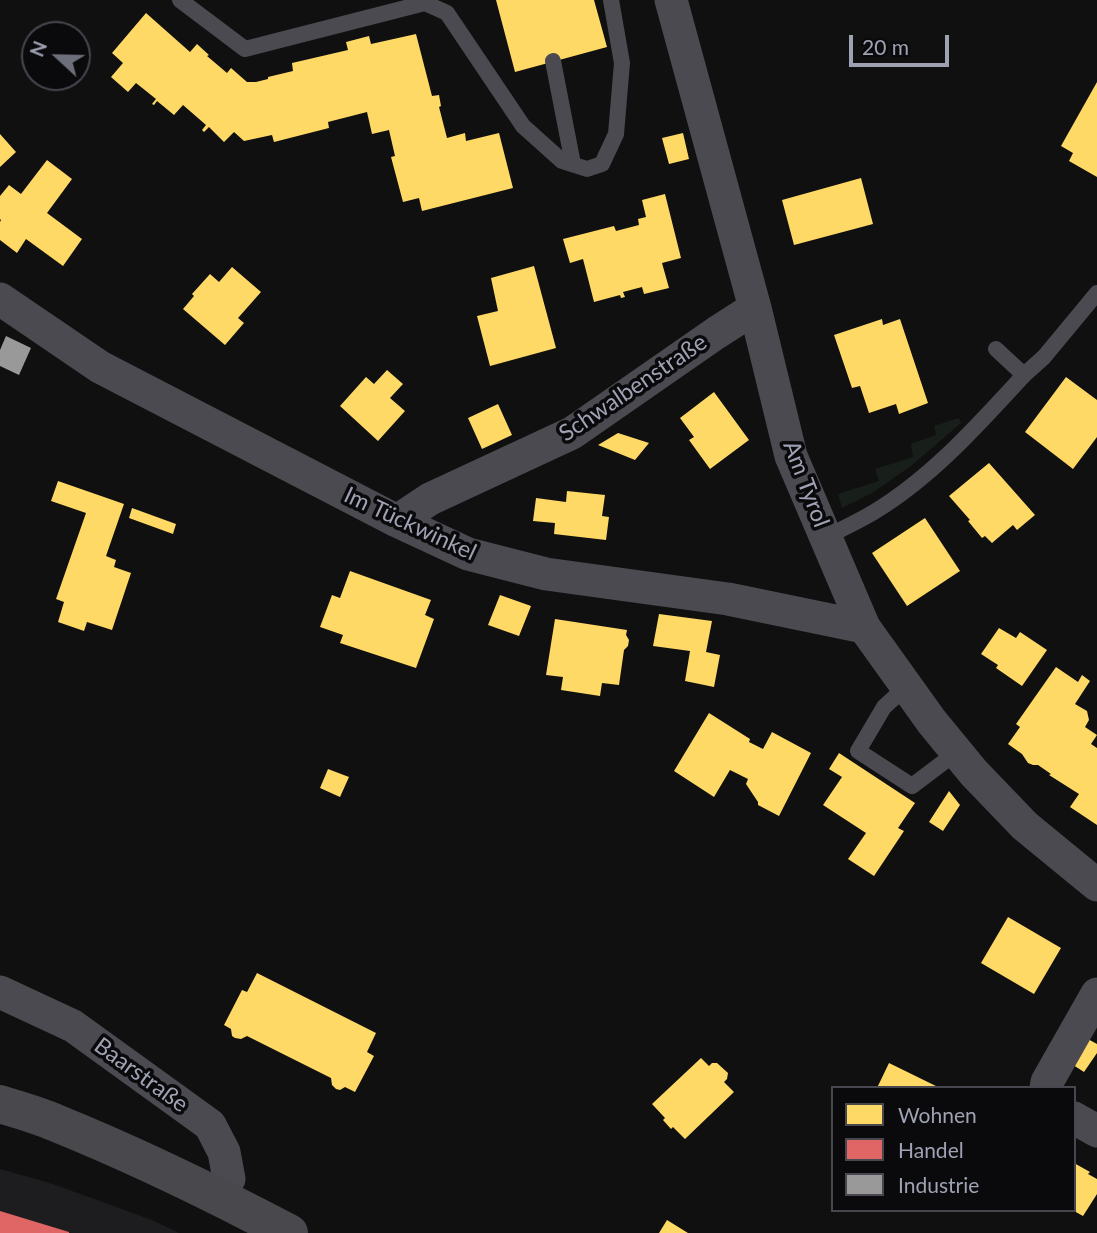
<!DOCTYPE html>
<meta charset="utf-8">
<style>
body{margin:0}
#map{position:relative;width:1097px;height:1233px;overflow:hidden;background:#101010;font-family:Lato,sans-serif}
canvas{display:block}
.legend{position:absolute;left:831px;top:1086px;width:245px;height:126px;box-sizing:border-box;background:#0a0a0c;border:2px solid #46474f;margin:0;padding:9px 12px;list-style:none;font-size:21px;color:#9fa2b3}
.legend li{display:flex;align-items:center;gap:14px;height:35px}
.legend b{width:35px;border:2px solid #46474f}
.north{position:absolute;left:21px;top:21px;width:70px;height:70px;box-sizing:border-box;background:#0a0a0c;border:2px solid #46474f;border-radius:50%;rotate:292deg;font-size:19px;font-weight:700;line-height:28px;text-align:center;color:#9fa2b3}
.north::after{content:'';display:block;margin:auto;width:24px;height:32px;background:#6d6f7a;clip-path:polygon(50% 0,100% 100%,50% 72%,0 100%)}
.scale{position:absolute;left:849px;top:35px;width:100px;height:32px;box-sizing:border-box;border:4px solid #9fa2b3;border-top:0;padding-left:9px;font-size:21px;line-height:24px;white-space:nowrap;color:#9fa2b3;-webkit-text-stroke:5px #0a0a0c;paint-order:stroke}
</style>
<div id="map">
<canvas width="1097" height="1233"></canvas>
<ul class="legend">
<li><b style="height:19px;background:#ffd966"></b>Wohnen</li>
<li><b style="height:19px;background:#e06666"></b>Handel</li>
<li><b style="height:19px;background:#999"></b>Industrie</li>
</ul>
<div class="north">N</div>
<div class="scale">20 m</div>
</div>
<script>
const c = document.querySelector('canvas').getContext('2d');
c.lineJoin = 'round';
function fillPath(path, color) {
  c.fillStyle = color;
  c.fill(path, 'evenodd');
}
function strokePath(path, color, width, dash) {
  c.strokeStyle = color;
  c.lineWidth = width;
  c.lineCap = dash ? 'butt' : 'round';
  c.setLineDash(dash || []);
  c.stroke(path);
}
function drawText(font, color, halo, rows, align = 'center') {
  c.font = font + ' Lato,sans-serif';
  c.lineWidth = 7;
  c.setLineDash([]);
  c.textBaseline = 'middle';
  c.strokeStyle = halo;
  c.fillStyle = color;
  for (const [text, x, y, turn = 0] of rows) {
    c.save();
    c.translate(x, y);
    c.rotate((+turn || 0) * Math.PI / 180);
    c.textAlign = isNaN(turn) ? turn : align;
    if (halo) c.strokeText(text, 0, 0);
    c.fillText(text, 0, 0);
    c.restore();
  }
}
fillPath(new Path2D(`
 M0,1169L50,1183L152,1220L179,1233H0Z`), '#1d1d1f');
fillPath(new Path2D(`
 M959,418L961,423L911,466L872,493L842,508L838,494L879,481L875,469L913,457L911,444L936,435L934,426Z`), '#181f1a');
fillPath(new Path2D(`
 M496,0H594L607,47L515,72Z
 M146,13L190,52L197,44L209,55L207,56L227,73L231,68L247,82H256L268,79V77L293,71L292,63L348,50L346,42L369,36L371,44L416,34L432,96L439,95L441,106L439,107L447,138L465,133L466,141L499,133L513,188L422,211L419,198L403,202L391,157L395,156L389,130L372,134L367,112L328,122L329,128L274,142L272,135L244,141L234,132L224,142L209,127L204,132L202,130L206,125L183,105L174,115L157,101L154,105L152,104L156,99L136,83L128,92L111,77L123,63L112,53Z
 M1097,82V177L1069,161L1073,153L1061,146Z
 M683,133L689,159L669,164L662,138Z
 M0,134L16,152L0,167Z
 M47,160L72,179L47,213L82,239L63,266L26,239L17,253L0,240V222L1,220L0,219V196L9,185L21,194Z
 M861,178L873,224L794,245L782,200Z
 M665,194L681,258L662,263L669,288L644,294L642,287L623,292L625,297L621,298L620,295L594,302L583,259L570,263L563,239L614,226L616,231L639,225L638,219L646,217L642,200Z
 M534,266L556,348L490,366L477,316L498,311L491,278Z
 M232,267L261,292L238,318L244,323L225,345L183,309L194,296L192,294L210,274L219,282Z
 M882,319L883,325L900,319L928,403L899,414L896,404L869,413L860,386L852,388L834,335Z
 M387,370L403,384L390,398L405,411L378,441L340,406L366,377L374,384Z
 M1066,377L1097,400V437L1073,469L1025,432Z
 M714,392L749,440L710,469L689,440L694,437L680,418Z
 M498,404L512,435L482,449L468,418Z
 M618,433L649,443L635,460L598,445Z
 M989,463L1035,515L1017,530L1013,525L992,543L985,536L982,538L968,521L970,520L949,496Z
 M58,481L124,504L106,556L116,560L114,567L131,573L112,630L87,622L84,631L58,622L64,602L56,599L86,513L51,501Z
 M567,491L605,495L602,516L609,517L606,540L554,534L555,523L533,521L536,498L566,502Z
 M132,508L176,524L173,534L129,518Z
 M925,518L960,571L907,606L872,553Z
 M350,571L431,600L425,615L434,619L416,668L340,643L343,635L320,627L332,595L340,598Z
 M500,595L531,606L519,636L488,625Z
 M659,614L712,621L706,652L720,655L714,687L685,681L690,651L653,646Z
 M555,619L627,630L626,635L629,640L628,646L624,650L619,685L602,683L600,696L561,690L563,677L546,675Z
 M999,628L1016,638L1020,632L1047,650L1022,686L996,668L998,665L981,654Z
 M1056,667L1078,682L1082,675L1090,681L1075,704L1087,711L1089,720L1085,727L1097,735L1091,744L1097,748V825L1070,807L1079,794L1049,775L1051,774L1038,765H1033L1028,763L1022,754L1008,744L1020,727L1016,724Z
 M709,713L750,739L749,742L763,749L772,732L811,753L779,816L758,805V802L746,784L748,779L730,770L714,797L674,771Z
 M839,753L915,803L898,828L904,831L874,876L848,859L866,833L823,805L842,777L829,769Z
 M328,769L349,777L340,797L320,788Z
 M949,791L960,805L943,831L929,822Z
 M1008,917L1061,948L1034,994L981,963Z
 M257,973L376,1033L367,1052L374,1056L355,1092L345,1087L340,1090L336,1089L332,1085L331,1078L247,1036L241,1039L235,1038L232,1036L231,1029L224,1025L242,990L247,992Z
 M1086,1038L1097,1044V1053L1084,1072L1070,1063Z
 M701,1058L709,1066L712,1063H717L728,1073L727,1079L724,1082L734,1092L685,1139L673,1127L671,1129L663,1120L665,1118L652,1104Z
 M889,1063L940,1088H877Z
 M1074,1163L1090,1172L1088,1174L1097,1179V1194L1083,1216L1074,1211Z
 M667,1220L688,1233H659Z`), '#ffd966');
fillPath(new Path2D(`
 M0,1211L69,1232V1233H0Z`), '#e06666');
fillPath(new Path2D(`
 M6,336L31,348L19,375L0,366V350Z`), '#999');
strokePath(new Path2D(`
 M180,0L245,49L425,3L447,13L523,126L562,161L587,169L602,164L616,134L622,63L611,0
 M553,61L573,164
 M1024,375L1044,357L1097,293
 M826,537C842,529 859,521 874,512C932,477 978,425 1024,375L996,349
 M907,686L884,707L858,751L912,786L957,752`), '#4a4a50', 16);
strokePath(new Path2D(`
 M671,0L755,308L791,456L864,627L932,722L974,773L1025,826L1097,885
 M0,299L100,367L397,521L468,554L546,574L728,599L864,627
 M397,521L430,499L572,433L716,333L755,308
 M0,992L73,1026L210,1125L224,1152L229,1179L218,1197
 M1046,1088L1047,1082L1097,994
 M1074,1118L1097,1131`), '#4a4a50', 33);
strokePath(new Path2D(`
 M0,1104C19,1110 38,1115 56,1123C135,1155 213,1193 289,1233`), '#48484d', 38);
drawText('23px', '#9fa2b3', '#0a0a0c', [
 ["Schwalbenstraße",633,388,-34],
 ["Am Tyrol",806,484,69],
 ["Im Tückwinkel",410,524,25],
 ["Baarstraße",141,1075,36]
]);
</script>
